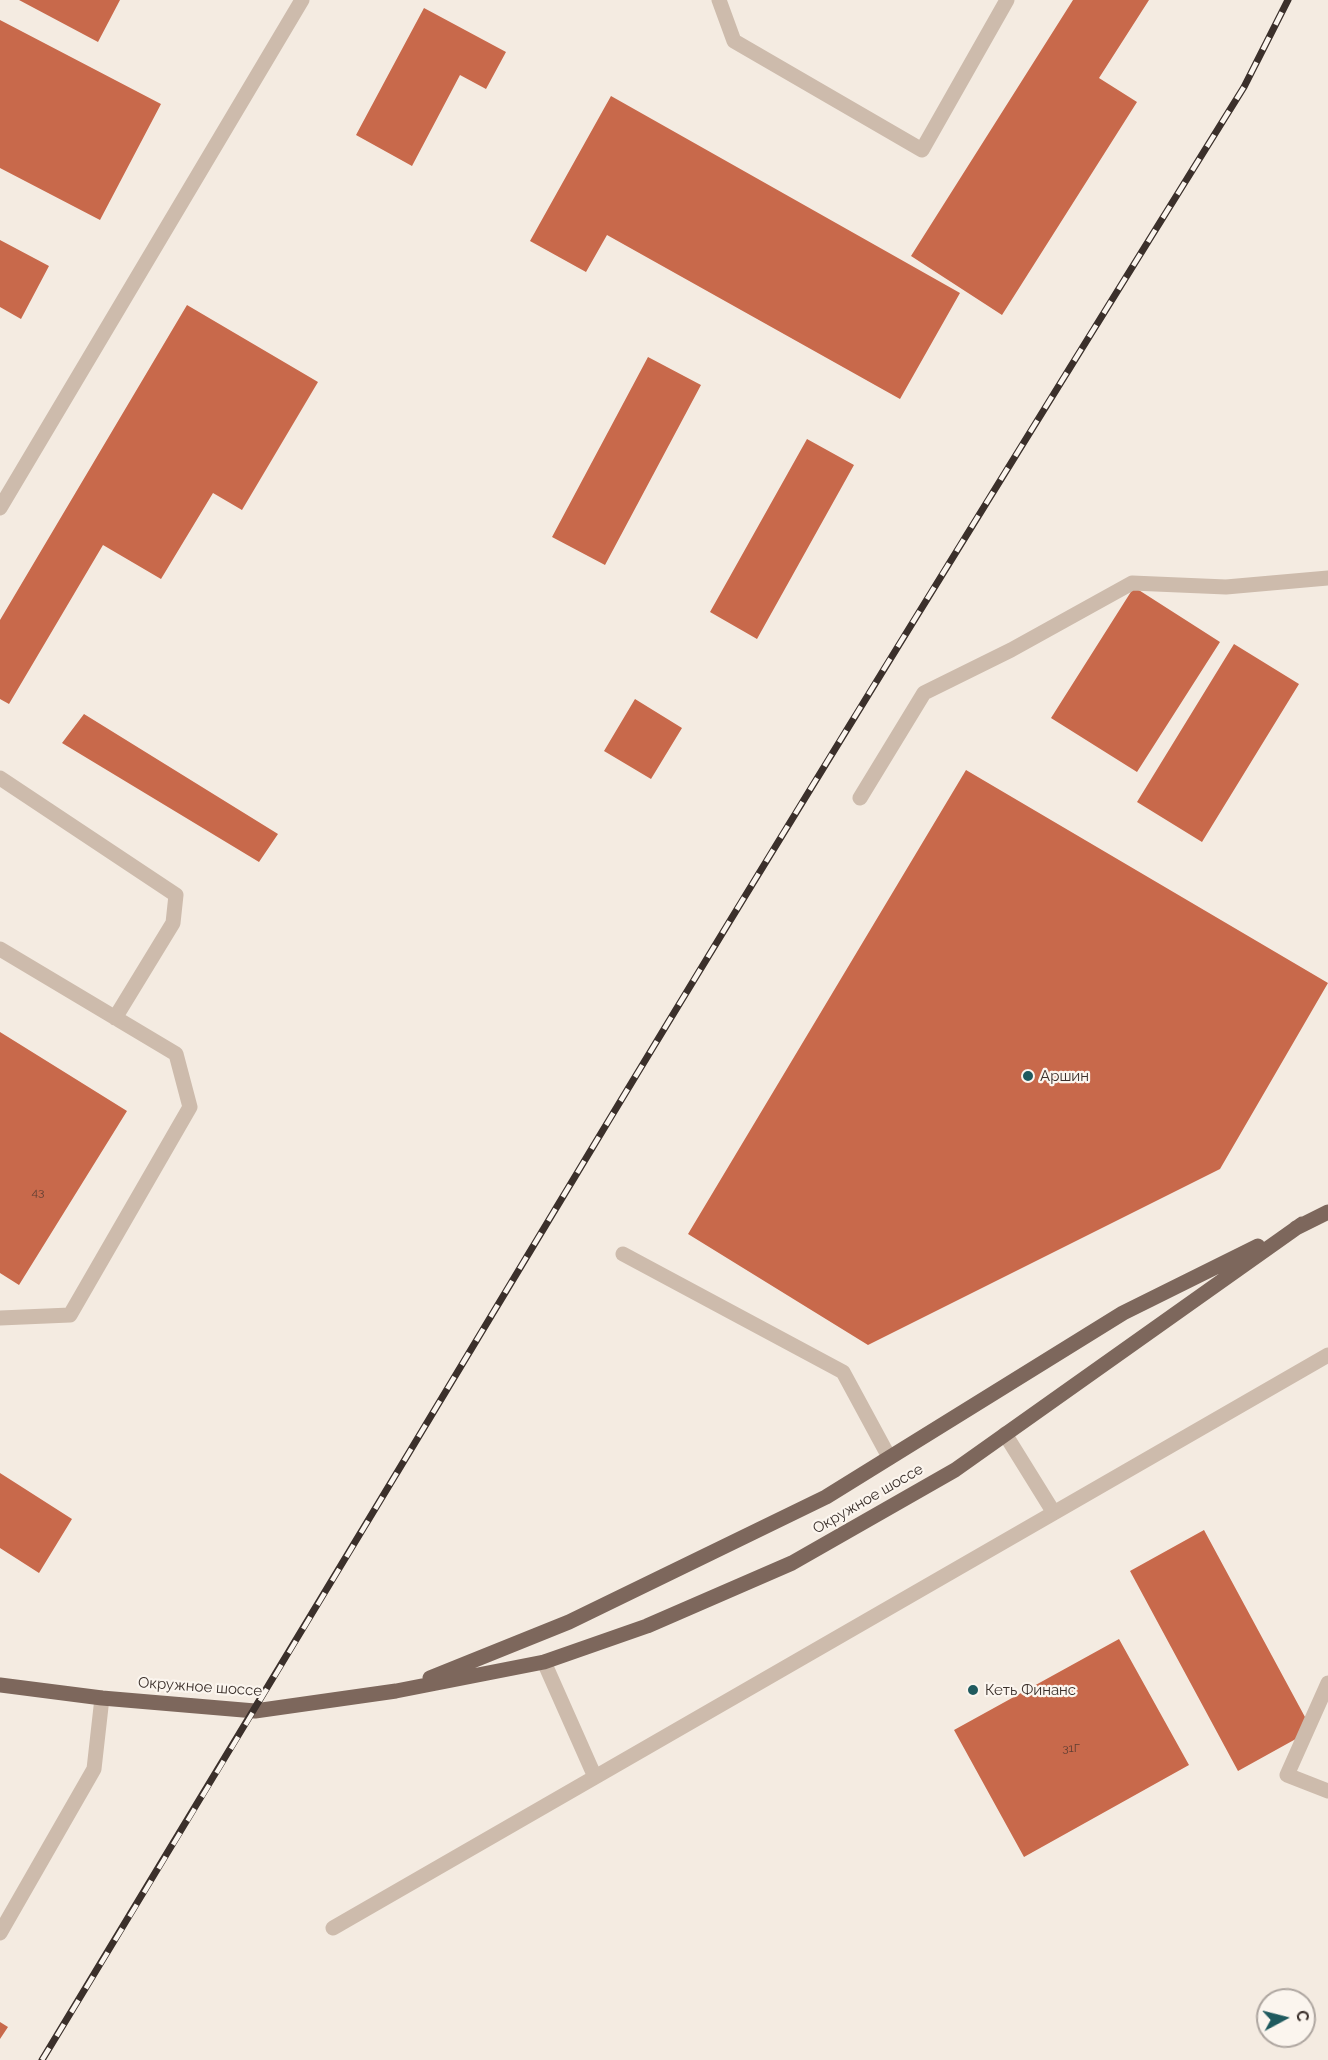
<!DOCTYPE html>
<meta charset="utf-8">
<style>
body{margin:0}
#map{position:relative;width:1328px;height:2060px;overflow:hidden;background:#f4ebe1;font-family:Raleway,sans-serif}
canvas{display:block}
.north{position:absolute;left:1256px;top:1988px;width:60px;height:60px;box-sizing:border-box;background:#fbf5ee;border:2px solid #aea6a0;border-radius:50%;rotate:83deg;font-size:16px;font-weight:700;line-height:24px;text-align:center;color:#3b302b}
.north::after{content:'';display:block;margin:auto;width:21px;height:27px;background:#1f5a5e;clip-path:polygon(50% 0,100% 100%,50% 72%,0 100%)}
</style>
<div id="map">
<canvas width="1328" height="2060"></canvas>
<div class="north">С</div>
</div>
<script>
const c = document.querySelector('canvas').getContext('2d');
c.lineJoin = 'round';
function fillPath(path, color) {
  c.fillStyle = color;
  c.fill(path, 'evenodd');
}
function strokePath(path, color, width, dash) {
  c.strokeStyle = color;
  c.lineWidth = width;
  c.lineCap = dash ? 'butt' : 'round';
  c.setLineDash(dash || []);
  c.stroke(path);
}
function drawText(font, color, halo, rows, align = 'center') {
  c.font = font + ' Raleway,sans-serif';
  c.lineWidth = 4.5;
  c.setLineDash([]);
  c.textBaseline = 'middle';
  c.strokeStyle = halo;
  c.fillStyle = color;
  for (const [text, x, y, turn = 0] of rows) {
    c.save();
    c.translate(x, y);
    c.rotate((+turn || 0) * Math.PI / 180);
    c.textAlign = isNaN(turn) ? turn : align;
    if (halo) c.strokeText(text, 0, 0);
    c.fillText(text, 0, 0);
    c.restore();
  }
}
fillPath(new Path2D(`
 M19,0H120L98,42Z
 M1073,0H1149L1099,78L1137,102L1002,315L911,256Z
 M424,8L506,52L486,89L460,75L412,166L356,135Z
 M0,20L161,104L100,220L0,168Z
 M611,96L960,293L900,399L607,235L586,272L530,241Z
 M0,240L49,266L21,319L0,307Z
 M187,305L318,382L242,510L213,493L161,579L103,545L9,704L0,699V620Z
 M648,357L701,385L605,565L552,537Z
 M807,439L854,465L757,639L710,612Z
 M1134,587L1220,642L1137,772L1051,718Z
 M1234,644L1299,684L1202,842L1137,802Z
 M635,699L682,728L651,779L604,751Z
 M84,714L278,834L259,862L62,743Z
 M966,770L1328,983L1220,1169L868,1345L688,1234Z
 M0,1032L127,1111L19,1285L0,1273Z
 M0,1473L72,1519L39,1573L0,1548Z
 M1204,1530L1312,1730L1238,1771L1130,1571Z
 M1119,1639L1189,1765L1024,1857L954,1730Z
 M0,2022L8,2027L0,2039Z`), '#c8694b');
strokePath(new Path2D(`
 M719,0L734,41L922,150L1007,0
 M0,508L302,0
 M0,778L176,895L173,923L115,1018
 M860,798L924,693L1011,650L1132,583L1226,587L1328,578
 M0,949L176,1054L190,1107L70,1315L0,1318
 M623,1254L843,1372L889,1457
 M1005,1434L1054,1513
 M544,1662L595,1777
 M1328,1683L1287,1775L1328,1791
 M333,1928L1328,1355
 M0,1933L94,1769L102,1698`), '#cdbbac', 15);
strokePath(new Path2D(`
 M1296,1228L1328,1212
 M430,1678L569,1622L826,1497L1123,1313L1258,1246
 M0,1685L102,1698L255,1711L396,1691L544,1662L647,1626L792,1563L955,1470L1302,1224`), '#7d675c', 15);
const rail = new Path2D(`
 M42,2060C228,1756 410,1450 594,1145C808,790 1026,438 1244,87L1288,0`);
strokePath(rail, '#3b302b', 7);
strokePath(rail, '#fbf5ee', 4.5, [14]);
for (const [x, y, r, color] of [
 [1028,1076,6,"#1f5a5e"],
 [973,1690,6,"#1f5a5e"]
]) {
  const dot = new Path2D();
  dot.arc(x, y, r, 0, 2 * Math.PI);
  c.fillStyle = color;
  c.fill(dot);
  strokePath(dot, '#fbf5ee', 2);
}
drawText('12px', '#5e3e33', null, [
 ["43",38,1192],
 ["31Г",1071,1748]
]);
drawText('15px', '#3b302b', '#fbf5ee', [
 ["Аршин",1040,1076],
 ["Кеть Финанс",985,1690]
], 'left');
drawText('15px', '#3b302b', '#fbf5ee', [
 ["Окружное шоссе",868,1499,-30],
 ["Окружное шоссе",200,1687,4]
]);
</script>
